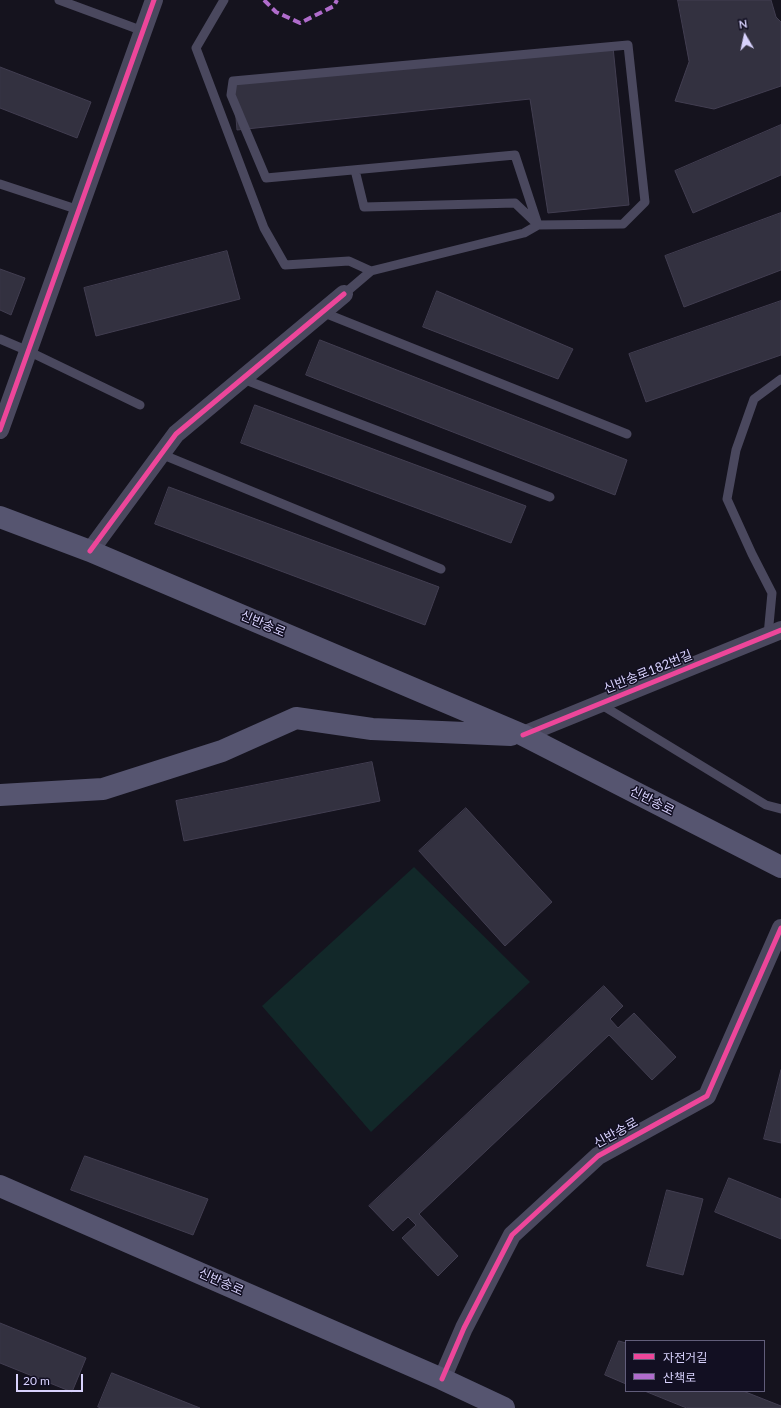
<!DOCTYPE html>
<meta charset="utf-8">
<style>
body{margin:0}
#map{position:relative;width:781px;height:1408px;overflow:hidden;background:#15131e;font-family:Lato,"Noto Sans KR",sans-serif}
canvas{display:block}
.legend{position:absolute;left:625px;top:1340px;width:140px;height:52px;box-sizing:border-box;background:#120f22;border:1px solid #615d7a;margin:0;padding:5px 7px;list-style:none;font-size:12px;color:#d8d2fd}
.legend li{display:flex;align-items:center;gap:8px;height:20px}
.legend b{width:20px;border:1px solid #615d7a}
.north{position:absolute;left:725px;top:16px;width:40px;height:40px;-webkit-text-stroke:3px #120f22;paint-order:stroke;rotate:351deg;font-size:11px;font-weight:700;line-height:16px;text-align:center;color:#d8d2fd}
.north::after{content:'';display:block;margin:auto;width:14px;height:18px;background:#d8d2fd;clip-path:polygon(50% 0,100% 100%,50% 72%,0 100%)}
.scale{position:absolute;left:16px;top:1374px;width:67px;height:18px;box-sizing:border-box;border:2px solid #d8d2fd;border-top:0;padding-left:5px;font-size:12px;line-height:14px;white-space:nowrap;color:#d8d2fd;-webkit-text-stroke:3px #120f22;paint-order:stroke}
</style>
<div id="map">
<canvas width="781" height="1408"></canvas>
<ul class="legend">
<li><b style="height:5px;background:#ed469a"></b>자전거길</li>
<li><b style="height:5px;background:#b06ccc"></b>산책로</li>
</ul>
<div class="north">N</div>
<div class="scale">20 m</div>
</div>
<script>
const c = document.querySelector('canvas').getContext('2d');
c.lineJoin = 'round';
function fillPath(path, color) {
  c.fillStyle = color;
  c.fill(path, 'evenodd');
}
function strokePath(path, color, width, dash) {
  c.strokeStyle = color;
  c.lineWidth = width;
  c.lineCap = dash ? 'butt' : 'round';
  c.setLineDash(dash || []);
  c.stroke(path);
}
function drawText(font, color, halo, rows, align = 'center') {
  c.font = font + ' Lato,"Noto Sans KR",sans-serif';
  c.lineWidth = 3;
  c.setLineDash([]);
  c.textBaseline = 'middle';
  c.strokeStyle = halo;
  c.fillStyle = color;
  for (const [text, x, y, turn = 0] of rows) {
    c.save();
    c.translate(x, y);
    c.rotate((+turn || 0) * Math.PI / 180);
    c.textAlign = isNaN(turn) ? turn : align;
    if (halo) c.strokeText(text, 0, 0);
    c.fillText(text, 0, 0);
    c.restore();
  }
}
fillPath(new Path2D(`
 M414,867L530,982L371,1132L262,1006Z`), '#122829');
const building = new Path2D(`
 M678,0H771L776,17L781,22V86L714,109L675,101L689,62Z
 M613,47L629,205L548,213L530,99L237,130L233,81Z
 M0,67L91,102L77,138L0,108Z
 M781,125V175L693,213L675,171Z
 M781,213V270L684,307L665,256Z
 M227,251L240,299L96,336L84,288Z
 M0,269L25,278L11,315L0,310Z
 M437,291L573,349L558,379L423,327Z
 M781,301V355L646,402L629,354Z
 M320,340L627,460L615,495L306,375Z
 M255,405L526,506L511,543L241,443Z
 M169,487L439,587L425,625L155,524Z
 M372,762L380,801L184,841L176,801Z
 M466,808L552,902L505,946L419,851Z
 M604,986L623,1006L610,1019L618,1028L634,1013L676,1057L652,1080L609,1035L419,1214L458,1256L438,1276L402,1238L416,1225L408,1217L393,1231L369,1206Z
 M781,1070V1143L764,1139Z
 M85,1156L208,1199L193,1235L71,1190Z
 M729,1178L781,1199V1239L715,1212Z
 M667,1190L703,1199L683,1275L647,1266Z
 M0,1323L86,1358L72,1392L0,1363Z
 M619,1341L626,1343V1384L605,1375Z
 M112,1373L200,1408H101L98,1407Z
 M645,1391H743L781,1406V1408H687Z`);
fillPath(building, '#333140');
strokePath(building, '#423e51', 1);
strokePath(new Path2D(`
 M59,0L143,31
 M224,0L196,48L264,228L285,265L349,261L371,271
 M0,184L79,210
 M344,294L371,271L524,233L538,225L515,155L266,178L231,95L233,81L628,45L645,202L623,224L538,225L515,203L364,207L355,170
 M322,312L627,434
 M0,339L28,351L140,405
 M243,379L550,497
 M161,454L441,569
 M768,635L772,593L752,554L727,499L736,450L754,399L781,379
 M600,704L766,805L781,809`), '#4a485e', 9);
strokePath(new Path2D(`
 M0,430L154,0
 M90,551L176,434L344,294
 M523,735L781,630
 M442,1379L464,1328L512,1235L598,1156L707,1096L781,928`), '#4a485e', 18);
strokePath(new Path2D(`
 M0,517L90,551L523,735L781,867
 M0,795L103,789L222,751L296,718L372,729L511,735
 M0,1186L442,1379L504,1408`), '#565570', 22);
strokePath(new Path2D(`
 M264,0L276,12L300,23L334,6L337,0`), '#b06ccc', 4, [8, 4]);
strokePath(new Path2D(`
 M0,430L154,0
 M90,551L176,434L344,294
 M523,735L781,630
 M442,1379L464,1328L512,1235L598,1156L707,1096L781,928`), '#ed469a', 5);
drawText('13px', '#d8d2fd', '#120f22', [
 ["신반송로",263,624,23],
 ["신반송로182번길",648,672,-22],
 ["신반송로",652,801,27],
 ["신반송로",616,1133,-29],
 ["신반송로",221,1282,24]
]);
</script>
